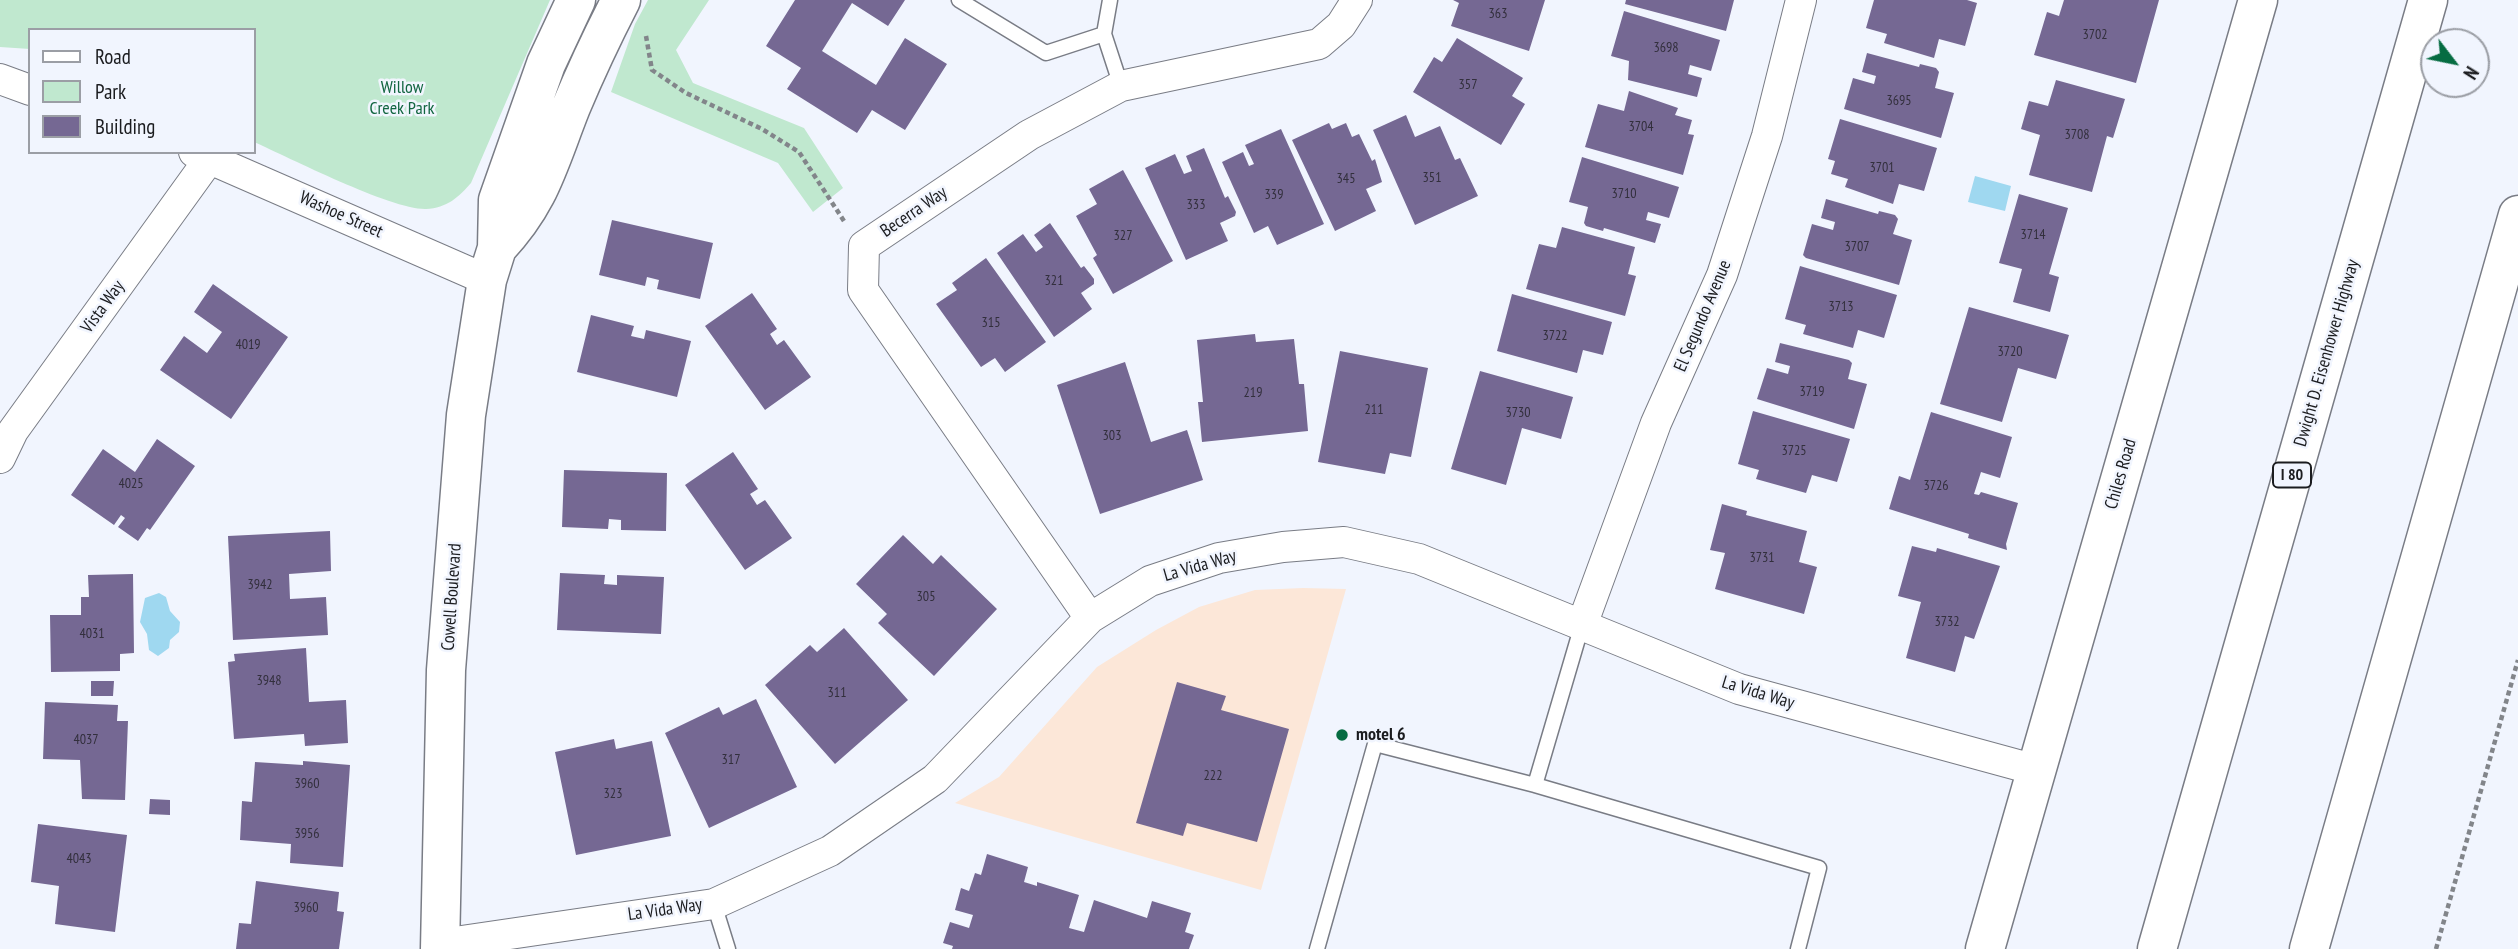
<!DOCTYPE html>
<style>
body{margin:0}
#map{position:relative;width:2518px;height:949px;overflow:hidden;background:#f1f5fe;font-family:"PT Sans Narrow",sans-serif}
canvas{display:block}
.legend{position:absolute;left:28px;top:28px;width:228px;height:126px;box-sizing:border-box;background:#f1f5fe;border:2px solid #9b9ea5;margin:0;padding:9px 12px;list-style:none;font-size:21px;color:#1b1c1f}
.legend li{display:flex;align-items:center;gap:14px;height:35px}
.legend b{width:35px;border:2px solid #9b9ea5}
.north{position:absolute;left:2420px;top:28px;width:70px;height:70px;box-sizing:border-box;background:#f1f5fe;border:2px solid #9b9ea5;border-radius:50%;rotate:122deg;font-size:19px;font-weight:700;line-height:28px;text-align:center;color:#1b1c1f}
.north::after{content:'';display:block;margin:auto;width:24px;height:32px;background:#066c42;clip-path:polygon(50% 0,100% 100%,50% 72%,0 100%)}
</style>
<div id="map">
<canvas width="2518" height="949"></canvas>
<ul class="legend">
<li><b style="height:9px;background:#fff"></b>Road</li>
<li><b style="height:19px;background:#c0e8cf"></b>Park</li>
<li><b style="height:19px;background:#756893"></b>Building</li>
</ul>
<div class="north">N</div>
</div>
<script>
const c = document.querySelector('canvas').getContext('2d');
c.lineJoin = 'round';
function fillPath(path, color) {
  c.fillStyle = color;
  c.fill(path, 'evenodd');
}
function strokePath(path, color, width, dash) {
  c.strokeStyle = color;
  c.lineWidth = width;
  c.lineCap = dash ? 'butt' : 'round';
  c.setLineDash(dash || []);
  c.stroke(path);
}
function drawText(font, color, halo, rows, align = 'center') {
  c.font = font + ' "PT Sans Narrow",sans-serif';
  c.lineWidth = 5;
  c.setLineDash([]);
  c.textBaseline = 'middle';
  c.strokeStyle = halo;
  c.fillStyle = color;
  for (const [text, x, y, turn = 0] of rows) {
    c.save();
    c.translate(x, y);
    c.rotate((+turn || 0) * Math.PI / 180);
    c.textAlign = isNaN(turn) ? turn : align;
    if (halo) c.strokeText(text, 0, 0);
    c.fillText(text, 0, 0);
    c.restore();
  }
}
fillPath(new Path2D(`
 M1303,588L1346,589L1261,890L955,803L999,777L1097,667L1156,630L1199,607L1255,590Z`), '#fce7d8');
fillPath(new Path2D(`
 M0,0H550L471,183C459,197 447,208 426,209C392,210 290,158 254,142V30H30V49L0,47Z
 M648,0H709L676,50L693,83L804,128L843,188L813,212L778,163L611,92L635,24Z`), '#c0e8cf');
fillPath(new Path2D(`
 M1975,176L2011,186L2005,211L1968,202Z
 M159,593L166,597L170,611L180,622L179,632L170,640L169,648L158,656L149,650L147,634L140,622L145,598Z`), '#9fd8f0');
fillPath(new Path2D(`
 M795,0H905L888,26L852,3L822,51L876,85L905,38L947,64L905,130L872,110L857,133L787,89L801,68L766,46Z
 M1545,0L1529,51L1451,26L1459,3L1453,0Z
 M1626,0H1734L1726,31L1625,4Z
 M1874,0H1967L1977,3L1965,46L1939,39L1934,58L1884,43L1887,34L1866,28Z
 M2064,0H2159L2136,83L2034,55L2047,12L2059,16Z
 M1624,11L1720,40L1711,71L1690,65L1688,74L1702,78L1697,97L1628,80L1629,61L1611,56Z
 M1457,38L1523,78L1512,96L1525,104L1501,145L1413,92L1434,57L1442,62Z
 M1867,53L1919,67L1920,64L1936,68L1939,72L1935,88L1954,93L1941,138L1844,109L1853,78L1874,84L1876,76L1862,72Z
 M2056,80L2125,99L2113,138L2107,136L2092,192L2029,175L2040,135L2021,129L2029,101L2048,106Z
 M1629,91L1678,108L1675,115L1692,120L1688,134L1694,135L1683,175L1585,147L1598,104L1624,111Z
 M1406,115L1415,137L1440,126L1455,160L1460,158L1478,196L1415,225L1373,130Z
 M1840,119L1937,148L1924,191L1899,184L1893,204L1845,187L1848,179L1831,174L1835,161L1828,159Z
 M1329,123L1332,129L1346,123L1352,137L1359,134L1372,161L1375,159L1382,182L1366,189L1376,211L1335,231L1292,140Z
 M1281,129L1324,224L1277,245L1268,226L1254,233L1222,162L1243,152L1249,166L1254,164L1245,145Z
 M1204,148L1225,198L1228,196L1236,212L1235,216L1220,223L1228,241L1186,260L1145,168L1175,154L1184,174L1192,171L1186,156Z
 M1582,157L1679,187L1669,218L1648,212L1646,220L1661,224L1655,243L1604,228L1603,231L1586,226L1584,223L1588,207L1569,202Z
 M1123,170L1173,261L1113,294L1093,258L1097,255L1076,216L1097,204L1089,189Z
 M2019,194L2068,208L2049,274L2059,277L2050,312L2013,302L2022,269L1999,263Z
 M1826,199L1878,214L1879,211L1895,215L1898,219L1893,234L1912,240L1899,285L1806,258L1803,255L1812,224L1833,230L1835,222L1821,218Z
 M612,220L713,243L700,299L657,289L659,280L647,277L645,286L599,275Z
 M1050,223L1081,268L1084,266L1094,279V284L1081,293L1092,309L1054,337L997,253L1023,234L1036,252L1043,247L1034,235Z
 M1562,227L1635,247L1628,274L1636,276L1625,316L1526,289L1539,244L1556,248Z
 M986,258L1046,342L1005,372L995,358L981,367L936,304L957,290L952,283Z
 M1800,266L1897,295L1884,338L1858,330L1853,348L1803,334L1806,325L1785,319Z
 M213,284L288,337L231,419L160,370L184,336L207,353L222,332L194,312Z
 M752,293L777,329L770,334L777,345L784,340L811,377L765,410L705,326Z
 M1512,294L1612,322L1603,355L1583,350L1577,373L1497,351Z
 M1969,307L2069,335L2056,379L2018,368L2002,422L1940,404Z
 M591,315L634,326L631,336L644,339L646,330L691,341L677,397L577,372Z
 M1255,334L1256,342L1294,339L1299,384H1304L1308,431L1202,442L1198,402H1203L1197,340Z
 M1780,343L1849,360L1852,363L1848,379L1867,384L1854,429L1757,399L1767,368L1788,374L1790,366L1775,362Z
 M1340,351L1428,368L1411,457L1390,453L1385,474L1318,462Z
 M1125,362L1151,442L1187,430L1203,480L1100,514L1057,385Z
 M1480,371L1573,397L1561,439L1522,428L1506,485L1451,469Z
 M1753,411L1850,439L1837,482L1812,475L1806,493L1756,479L1759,470L1738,464Z
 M1931,412L2012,437L2000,478L1981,472L1974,494L1979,495L1981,492L2018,503L2006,544L2007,550L1968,538L1969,534L1889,509L1899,476L1910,480Z
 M157,439L195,466L150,530L147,528L138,541L118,527L125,518L121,515L114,525L71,495L103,449L135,472Z
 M733,452L758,489L750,494L757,505L765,500L792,538L745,570L685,485Z
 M564,470L667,473L666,531L621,530V520L609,519L608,529L562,527Z
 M1722,504L1747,511L1746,515L1807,531L1799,562L1817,567L1804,614L1715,589L1725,553L1710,550Z
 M330,531L331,571L289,574L290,599L326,597L328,635L233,640L228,536Z
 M903,535L933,564L941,555L997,609L934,676L878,623L887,614L856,584Z
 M1912,546L1936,552L1937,548L2000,566L1974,639L1965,636L1955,672L1906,658L1921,602L1898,596Z
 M560,573L605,575L604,584L617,585V575L664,577L661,634L557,630Z
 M133,574L134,653L120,654V671L51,672L50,615H81V597H89L88,575Z
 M844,628L908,700L835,764L765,685L810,645L817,652Z
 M306,648L309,702L346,700L348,743L305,746L304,734L234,739L228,662L235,661L234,654Z
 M91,681H114L113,696H91Z
 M1177,682L1226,696L1221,710L1289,729L1257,842L1187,823L1183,836L1136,823Z
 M756,699L797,787L709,828L665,733L719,707L723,715Z
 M45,702L118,705L117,721H128L125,800L82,799L80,760L43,759Z
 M614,739L616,749L652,741L671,836L576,855L555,752Z
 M303,761L350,765L343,867L290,863L291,844L240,840L242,801L252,802L255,762L303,765Z
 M150,799L170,800V815L149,814Z
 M38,824L127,835L115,932L55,924L59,886L31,882Z
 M987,854L1028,867L1024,882L1037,886V882L1079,895L1069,928L1084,932L1094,900L1147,918L1152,901L1191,913L1185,932L1194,935L1189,949H952L953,946L943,943L950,922L969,928L973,915L955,910L961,888L969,891L975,873L981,875Z
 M256,881L339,892L337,911L344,912L339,949H236L239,923L251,924Z`), '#756893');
const lane = new Path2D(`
 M959,0L1046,53L1104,34
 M1110,0L1104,34L1121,86
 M1535,785L1819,868L1798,949
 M714,904L728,949
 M1317,949L1375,744L1535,785L1582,625`);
const street = new Path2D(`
 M0,79L30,90
 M194,152L487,280
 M0,458L13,431L210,158
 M1090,618L863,290L864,246L1029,135L1121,86L1319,44L1341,25L1357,0
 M1582,625L1656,423L1722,275L1767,136L1801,0
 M441,944L714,904L830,851L935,779L1090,618L1150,581L1219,558L1283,547L1344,542L1419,559L1739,689L2036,770`);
const secondary = new Path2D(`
 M497,248C541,201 548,165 571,107C586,71 603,35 621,0
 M440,949L446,670L466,415L487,280L497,248L498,200L546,64L576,0
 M1985,949L2258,0`);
const highway = new Path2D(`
 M2157,949L2428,0
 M2309,949L2518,215`);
strokePath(lane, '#797c85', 17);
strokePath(street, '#797c85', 32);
strokePath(secondary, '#797c85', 41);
strokePath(highway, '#797c85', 41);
strokePath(new Path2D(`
 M646,36L652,70L686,93L762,129L799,152L844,221
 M2436,949L2518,660`), '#82858a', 4.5, [5, 3.5]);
strokePath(lane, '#fff', 14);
strokePath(street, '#fff', 30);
strokePath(secondary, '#fff', 38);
strokePath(highway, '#fff', 38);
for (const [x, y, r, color] of [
 [1342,735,7,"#066c42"]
]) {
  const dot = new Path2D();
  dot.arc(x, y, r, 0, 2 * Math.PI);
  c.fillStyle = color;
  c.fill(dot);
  strokePath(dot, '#f1f5fe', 2.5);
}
drawText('14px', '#322f3c', null, [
 ["363",1498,14],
 ["3702",2095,35],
 ["3698",1666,48],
 ["357",1468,85],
 ["3695",1899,101],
 ["3704",1641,127],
 ["3708",2077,135],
 ["3701",1882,168],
 ["351",1432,178],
 ["345",1346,179],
 ["3710",1624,194],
 ["339",1274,195],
 ["333",1196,205],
 ["3714",2033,235],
 ["327",1123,236],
 ["3707",1857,247],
 ["321",1054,281],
 ["3713",1841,307],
 ["315",991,323],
 ["3722",1555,336],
 ["4019",248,345],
 ["3720",2010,352],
 ["3719",1812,392],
 ["219",1253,393],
 ["211",1374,410],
 ["3730",1518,413],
 ["303",1112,436],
 ["3725",1794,451],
 ["4025",131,484],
 ["3726",1936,486],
 ["3731",1762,558],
 ["3942",260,585],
 ["305",926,597],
 ["3732",1947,622],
 ["4031",92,634],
 ["3948",269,681],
 ["311",837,693],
 ["4037",86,740],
 ["317",731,760],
 ["222",1213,776],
 ["3960",307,784],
 ["323",613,794],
 ["3956",307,834],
 ["4043",79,859],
 ["3960",306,908]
]);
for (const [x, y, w] of [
 [2292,475,38]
]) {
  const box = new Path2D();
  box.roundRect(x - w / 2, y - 12.5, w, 25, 5);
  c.fillStyle = '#f1f5fe';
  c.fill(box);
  strokePath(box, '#1b1c1f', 2);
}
drawText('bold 16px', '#1b1c1f', null, [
 ["I 80",2292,475]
]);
drawText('18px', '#126641', '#f1f5fe', [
 ["Willow",402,88],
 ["Creek Park",402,109]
]);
drawText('18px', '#1b1c1f', '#f1f5fe', [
 ["Becerra Way",914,212,-34],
 ["Washoe Street",341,215,24],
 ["Vista Way",103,307,-54],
 ["El Segundo Avenue",1703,316,-67],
 ["Dwight D. Eisenhower Highway",2327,353,-74],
 ["Chiles Road",2121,474,-74],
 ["La Vida Way",1200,566,-16],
 ["Cowell Boulevard",452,597,-86],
 ["La Vida Way",1758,693,17],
 ["La Vida Way",665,910,-8]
]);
drawText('bold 18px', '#1b1c1f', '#f1f5fe', [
 ["motel 6",1356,735]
], 'left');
</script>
